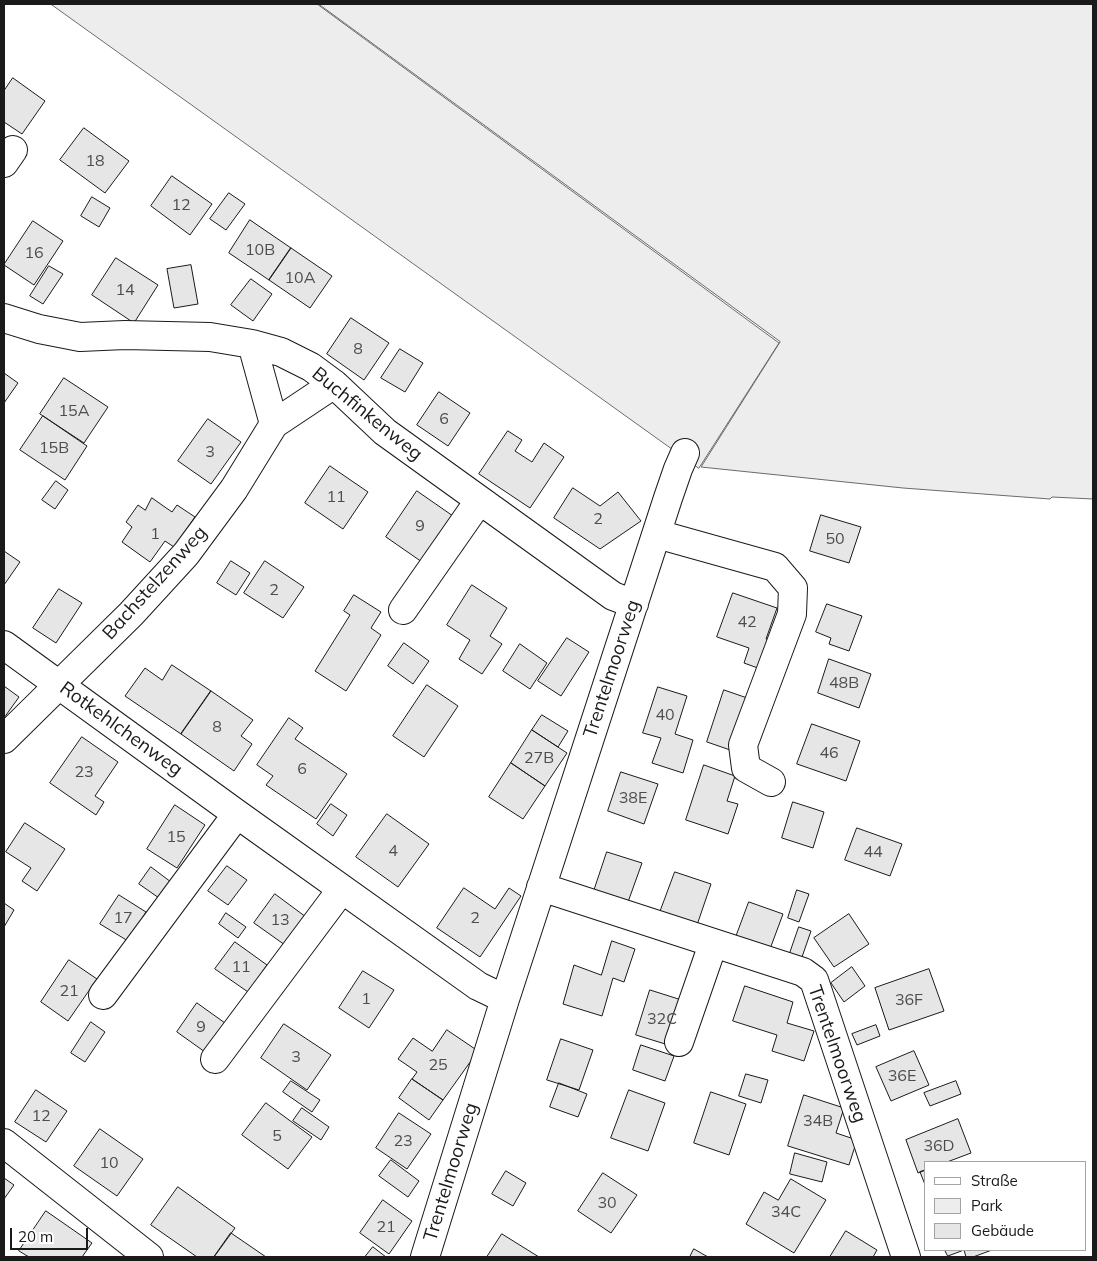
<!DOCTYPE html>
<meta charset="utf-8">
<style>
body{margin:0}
#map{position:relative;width:1097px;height:1261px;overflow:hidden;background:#fff;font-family:Mulish,sans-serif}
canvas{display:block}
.frame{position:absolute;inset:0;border:5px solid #1a1a1a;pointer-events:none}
.legend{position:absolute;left:924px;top:1161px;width:162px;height:90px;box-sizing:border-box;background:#fff;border:1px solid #a3a3a3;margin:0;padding:6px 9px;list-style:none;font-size:15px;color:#1a1a1a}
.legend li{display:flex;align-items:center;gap:10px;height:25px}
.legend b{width:25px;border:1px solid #a3a3a3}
.scale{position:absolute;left:10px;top:1228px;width:78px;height:22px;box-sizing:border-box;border:2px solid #1a1a1a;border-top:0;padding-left:6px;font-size:15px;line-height:18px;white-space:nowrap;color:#1a1a1a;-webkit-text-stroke:4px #fff;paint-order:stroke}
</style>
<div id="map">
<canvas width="1097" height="1261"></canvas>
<div class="frame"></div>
<ul class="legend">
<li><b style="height:6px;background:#fff"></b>Straße</li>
<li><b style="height:14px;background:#ededed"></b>Park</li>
<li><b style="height:14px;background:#e6e6e6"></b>Gebäude</li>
</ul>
<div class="scale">20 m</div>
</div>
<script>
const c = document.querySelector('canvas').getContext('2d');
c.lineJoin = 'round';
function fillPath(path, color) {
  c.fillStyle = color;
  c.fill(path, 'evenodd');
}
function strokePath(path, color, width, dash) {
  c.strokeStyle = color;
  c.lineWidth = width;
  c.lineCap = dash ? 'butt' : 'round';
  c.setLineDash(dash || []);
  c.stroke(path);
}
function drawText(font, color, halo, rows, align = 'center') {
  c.font = font + ' Mulish,sans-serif';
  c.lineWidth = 4;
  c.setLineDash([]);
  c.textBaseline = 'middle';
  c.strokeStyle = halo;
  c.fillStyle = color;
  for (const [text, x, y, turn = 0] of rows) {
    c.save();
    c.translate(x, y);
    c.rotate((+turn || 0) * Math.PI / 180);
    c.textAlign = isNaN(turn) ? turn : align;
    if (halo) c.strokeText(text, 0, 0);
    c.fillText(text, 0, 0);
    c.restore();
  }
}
const green = new Path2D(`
 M51,4H317L779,343L699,468Z
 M319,4H1093V499L1052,497L1050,499L903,488L701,467L780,342Z`);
fillPath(green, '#ededed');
strokePath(green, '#6a6a6a', 1);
const building = new Path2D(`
 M13,78L45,101L22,134L4,122V91Z
 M84,128L129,161L105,193L60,160Z
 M172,176L212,204L190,235L151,206Z
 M229,193L245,204L226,230L210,219Z
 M92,197L110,208L99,227L81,216Z
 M250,220L291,248L269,280L229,253Z
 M33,221L63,241L34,285L4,265Z
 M291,248L332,276L310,308L269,280Z
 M116,258L158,285L134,323L92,295Z
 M191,265L198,304L174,308L167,269Z
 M49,266L63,274L43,304L30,296Z
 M251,279L272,294L253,321L231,305Z
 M351,318L389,343L364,380L327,354Z
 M400,349L423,363L405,392L381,378Z
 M4,373L18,383L4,403Z
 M64,378L108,407L84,443L40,414Z
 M439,392L470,413L448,446L417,425Z
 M43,416L87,446L65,480L20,450Z
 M208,419L241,442L211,484L178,461Z
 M508,431L522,440L515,451L532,462L544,443L564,457L530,508L479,474Z
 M330,466L368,492L343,529L305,503Z
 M56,481L68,490L55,509L42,500Z
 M573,488L600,506L618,492L641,521L600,549L554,518Z
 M417,491L453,516L422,562L386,537Z
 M152,498L172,512L177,505L195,517L174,547L165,541L150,562L122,542L132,527L126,522L138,505L145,510Z
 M821,515L861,527L849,563L810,551Z
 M4,551L20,562L4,585Z
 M231,561L250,573L236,595L217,583Z
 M265,561L304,587L283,618L244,593Z
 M472,585L507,608L490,636L502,644L482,674L459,659L470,640L447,625Z
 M59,589L82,603L56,643L33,628Z
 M733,593L777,608L766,639L776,643L766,671L744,663L749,648L717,637Z
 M354,595L381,612L371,628L381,635L346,691L315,671L350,615L344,611Z
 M827,604L862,616L849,651L829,644L831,638L816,632Z
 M567,638L589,652L561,696L538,681Z
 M404,643L429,661L413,684L388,666Z
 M520,644L547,663L530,689L503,671Z
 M829,659L871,674L859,708L818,693Z
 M172,665L211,691L181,734L125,696L145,668L162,680Z
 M427,685L458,706L424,757L393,736Z
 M4,686L19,697L4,718Z
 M658,687L687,696L675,734L693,740L683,773L652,763L661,738L643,733Z
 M724,690L753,700L736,752L707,742Z
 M211,691L253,720L241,736L252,744L234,771L181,734Z
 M542,715L568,731L558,747L532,730Z
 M289,718L303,728L295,739L347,774L316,819L266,785L273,776L257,765Z
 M812,724L860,741L846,781L797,764Z
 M532,730L567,753L545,786L511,763Z
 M82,737L118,762L95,796L104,802L96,815L50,783Z
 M511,763L545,786L523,819L489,797Z
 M704,765L735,776L727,801L738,804L728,834L686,820Z
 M621,772L658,784L644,824L608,811Z
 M793,802L824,812L813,848L782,838Z
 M331,804L347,815L333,836L317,824Z
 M175,805L205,825L177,868L147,849Z
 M387,814L429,844L398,887L356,857Z
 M25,823L65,849L37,891L22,881L31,868L6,852Z
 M857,828L902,844L890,876L845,860Z
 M607,852L642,863L628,902L594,891Z
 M227,866L247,880L228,905L208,891Z
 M151,867L171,882L159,898L139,884Z
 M675,872L711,884L696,928L659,915Z
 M464,888L495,909L509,888L521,896L480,957L437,928Z
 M797,890L809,894L799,922L788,918Z
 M275,894L306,917L285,945L254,923Z
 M119,895L146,912L128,941L100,924Z
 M749,902L783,914L770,949L736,937Z
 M4,903L14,910L4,927Z
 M226,913L246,927L238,938L219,924Z
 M849,914L869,944L834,967L814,938Z
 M799,927L811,931L801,960L789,956Z
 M612,941L635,949L624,982L613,978L602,1016L563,1004L574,965L601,975Z
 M235,942L267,965L248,992L215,969Z
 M69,960L97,979L68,1021L41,1002Z
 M852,967L865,986L844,1002L831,983Z
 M929,969L944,1011L889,1030L875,988Z
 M363,971L394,990L369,1028L339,1008Z
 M745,986L793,1002L787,1023L814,1031L804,1061L772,1051L777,1035L733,1021Z
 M650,990L688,1002L675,1047L636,1035Z
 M197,1003L225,1023L205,1052L177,1032Z
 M91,1022L105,1032L85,1062L71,1053Z
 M284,1024L331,1055L307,1090L261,1058Z
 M876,1025L880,1036L857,1045L852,1034Z
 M447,1030L478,1051L443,1100L412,1079L417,1072L398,1059L413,1038L432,1051Z
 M561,1039L593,1050L579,1090L547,1080Z
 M641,1045L674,1056L665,1081L633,1070Z
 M914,1051L929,1085L891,1101L876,1067Z
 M746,1074L768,1080L761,1103L739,1096Z
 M412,1079L443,1100L429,1120L399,1098Z
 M291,1081L320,1100L312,1112L283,1092Z
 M956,1081L961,1094L930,1106L924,1093Z
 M559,1083L587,1094L578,1117L550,1107Z
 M36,1090L67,1111L46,1142L15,1122Z
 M629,1090L665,1103L648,1151L611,1138Z
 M711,1092L746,1104L729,1155L694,1143Z
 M804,1095L844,1108L836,1133L857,1140L849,1165L788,1146Z
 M266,1103L312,1137L288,1169L242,1135Z
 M302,1108L329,1127L321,1140L293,1121Z
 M399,1113L431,1134L407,1169L376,1148Z
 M958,1119L971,1153L947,1162H926V1170L918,1173L906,1140Z
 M100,1129L143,1159L117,1196L74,1166Z
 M795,1153L827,1162L822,1182L790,1174Z
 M391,1160L419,1181L408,1197L379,1176Z
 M926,1170V1187L920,1172Z
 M506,1171L526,1183L513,1206L492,1194Z
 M603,1173L637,1195L611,1233L578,1211Z
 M4,1178L14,1185L4,1199Z
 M791,1179L826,1200L794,1253L746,1224L764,1192L778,1200Z
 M178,1187L235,1228L214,1257H197L151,1225Z
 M383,1200L412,1221L389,1254L360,1233Z
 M46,1211L92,1243L82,1257H29L19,1251Z
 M846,1231L877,1250L873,1257H830Z
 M231,1233L266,1257H214Z
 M502,1234L539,1257H487Z
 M373,1247L386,1257H365Z
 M694,1249L708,1257H690Z
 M945,1250H992L973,1257H966L964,1250L948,1256Z`);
fillPath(building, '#e6e6e6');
strokePath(building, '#1a1a1a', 1);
const minor = new Path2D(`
 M4,163L13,150
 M4,318L39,329L80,337L125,335L210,337L252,344L281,352L311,367L334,384L385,432L613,596L634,604
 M252,344L274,424
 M657,534L775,567L793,588L792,614L743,745L746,768L771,782
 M403,610L479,501
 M4,645L237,814L478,986L505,999
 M4,739L131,614L186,554L234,489L274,424L334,384
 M541,887L803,972L814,980L906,1257
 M103,995L237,814
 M679,1042L713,944
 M215,1059L342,889
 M4,1143L149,1257
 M425,1257L505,999L668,498L678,469L685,453`);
strokePath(minor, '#1a1a1a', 30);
strokePath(minor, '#fff', 28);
drawText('16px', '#4d4d4d', null, [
 ["18",95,161],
 ["12",181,205],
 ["10B",260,250],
 ["16",34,253],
 ["10A",300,278],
 ["14",125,290],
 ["8",358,349],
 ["15A",74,411],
 ["6",444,419],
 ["15B",54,448],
 ["3",210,452],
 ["11",336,497],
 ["2",598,519],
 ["9",420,526],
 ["1",155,534],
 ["50",835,539],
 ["2",274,590],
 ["42",747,622],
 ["48B",844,683],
 ["40",665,715],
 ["8",217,727],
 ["46",829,753],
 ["27B",539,758],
 ["6",302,769],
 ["23",84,772],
 ["38E",633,798],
 ["15",176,837],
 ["4",393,851],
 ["44",873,852],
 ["17",123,918],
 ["2",475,918],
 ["13",280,920],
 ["11",241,967],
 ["21",69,991],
 ["1",366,999],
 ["36F",909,1000],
 ["32C",662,1019],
 ["9",201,1027],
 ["3",296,1057],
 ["25",438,1065],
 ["36E",902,1076],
 ["12",41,1116],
 ["34B",818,1121],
 ["5",277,1136],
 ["23",403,1141],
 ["36D",939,1146],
 ["10",109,1163],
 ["30",607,1203],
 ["34C",786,1212],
 ["21",386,1227]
]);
drawText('19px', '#1a1a1a', '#fff', [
 ["Buchfinkenweg",367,414,39],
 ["Bachstelzenweg",155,583,-48],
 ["Trentelmoorweg",612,669,-72],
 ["Rotkehlchenweg",121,729,36],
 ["Trentelmoorweg",837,1054,71],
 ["Trentelmoorweg",451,1172,-73]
]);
</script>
